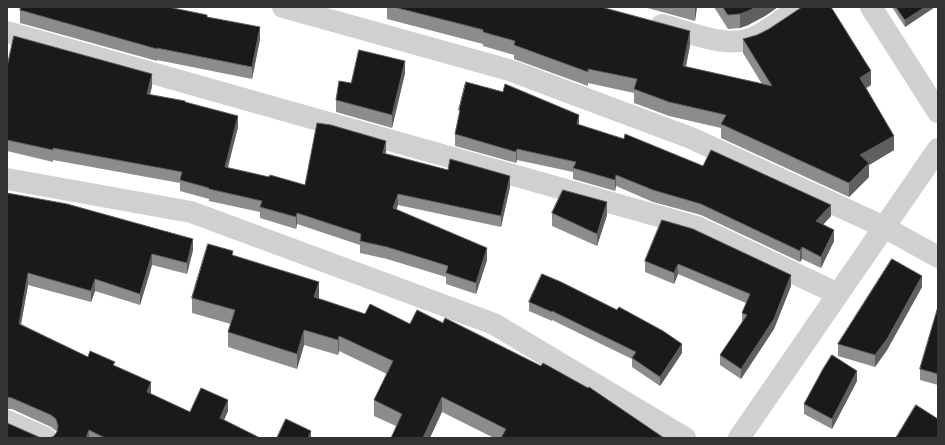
<!DOCTYPE html>
<style>
body{margin:0}
#map{position:relative;width:945px;height:445px;overflow:hidden;background:#fff;font-family:"Exo 2",sans-serif}
canvas{display:block}
.frame{position:absolute;inset:0;border:8px solid #333;pointer-events:none}
</style>
<div id="map">
<canvas width="945" height="445"></canvas>
<div class="frame"></div>
</div>
<script>
const c = document.querySelector('canvas').getContext('2d');
c.lineJoin = 'round';
function strokePath(path, color, width, dash) {
  c.strokeStyle = color;
  c.lineWidth = width;
  c.lineCap = dash ? 'butt' : 'round';
  c.setLineDash(dash || []);
  c.stroke(path);
}
function fillPath(path, color) {
  c.fillStyle = color;
  c.fill(path, 'evenodd');
}
strokePath(new Path2D(`
 M283,7L509,70L691,138L884,227L938,257
 M871,7L938,112
 M662,25C689,32 731,51 757,36C772,28 786,17 800,7
 M7,32L697,227L838,294
 M7,179L191,212L494,324L685,438
 M7,421L46,438
 M739,438L938,149`), '#d0d0d0', 22);
fillPath(new Path2D(`
 M387,7H601L690,45L686,67L762,84L743,53V39L871,85L866,88L894,150L869,165V177L849,197L721,138V128L669,116L634,103V93L588,83V86L514,59V55L483,46V44L387,19Z
 M644,7H697L695,21Z
 M714,7H778L765,16L748,25L740,28L728,29Z
 M892,7H935L905,27Z
 M20,10L207,17L260,39L252,79L157,60V61L20,23Z
 M7,67L152,86L150,95L185,102L238,127L227,168L305,185L386,152V154L510,187L501,227L398,205L396,210L487,260L476,294L446,284V277L387,259L360,253V245L297,224L296,229L260,218V212L209,201V199L180,191V183L53,160V162L7,151Z
 M405,73L392,128L336,112V100L351,83Z
 M459,110L579,125L703,166L831,216L823,225L834,241L821,268L802,259L800,262L701,215L653,202L616,186L615,191L573,179V172L517,160L516,163L455,146V134L459,116Z
 M7,193L193,250L187,274L152,265L140,305L95,291L91,302L28,285L21,324L88,357L115,366L151,393V394L190,412L228,411L224,420L260,438H50L54,436L57,432L56,431L51,427L12,409H7Z
 M552,213L607,215L597,246L552,226Z
 M662,220L791,286L774,329L741,379L720,365V355L742,323V313L746,303L678,274L674,284L645,272V261Z
 M233,255L319,297V299L365,314L410,324L664,438H494L442,412L396,426L374,416V400L387,374L339,351L338,355L304,345L297,369L228,347V332L231,324L192,313V298Z
 M922,287L887,350L875,367L838,356V344Z
 M529,302L617,310L682,353L660,386L632,367V359L552,320V321L529,311Z
 M938,307V385L920,380V369Z
 M857,381L832,429L804,414V404Z`), '#8c8c8c');
fillPath(new Path2D(`
 M695,7H697L695,21Z
 M756,7H778L765,16L748,25L740,28V14Z
 M925,7H935L905,27V20Z
 M260,27V39L252,79V67Z
 M690,31V45L683,80V66Z
 M405,61V73L392,128V115Z
 M871,71V85L860,92V78Z
 M152,74V86L147,106V94Z
 M579,115V126L577,124Z
 M238,116V127L225,179V167Z
 M894,136V150L869,165V177L849,197V183L860,155Z
 M386,141V152L383,164V153Z
 M517,149V160L516,163V152Z
 M616,175V186L615,191V180Z
 M510,176V187L501,227V216Z
 M398,194V205L393,220V208Z
 M607,202V215L597,246V234Z
 M831,205V216L816,232V221Z
 M297,213V224L296,229V217Z
 M834,230V241L821,268V257Z
 M193,239V250L187,274V263Z
 M802,247V259L800,262V251Z
 M487,248V260L476,294V283Z
 M152,254V265L140,305V294Z
 M678,264V274L674,284V273Z
 M28,273V285L19,335V324Z
 M791,275V286L774,329L741,379V369Z
 M922,276V287L887,350L875,367V355Z
 M95,279V291L91,302V291Z
 M319,282V297L314,312V297Z
 M304,330V345L297,369V354Z
 M339,336V351L338,355V340Z
 M682,344V353L660,386V377Z
 M857,371V381L832,429V419Z
 M151,382V393L147,403V392Z
 M442,397V412L430,438H423Z
 M228,400V411L220,429V418Z
 M89,430V438H86Z
 M311,431V438H308Z`), '#5f5f5f');
const building = new Path2D(`
 M21,7H168L207,15V17L260,27L252,67L157,48V49L20,10Z
 M394,7H601L690,31L683,66L772,86L743,39L757,35L769,29L802,7H831L871,71L860,78L894,136L860,155L869,163L849,183L721,124L726,115L669,102L634,89L637,79L588,69V72L514,45L515,41L483,32V30Z
 M723,7H756L748,11L740,14L728,15Z
 M896,7H925L905,20Z
 M14,36L152,74L147,94L185,101V102L238,116L225,167L269,177L270,175L305,185L317,123L331,125L386,141L383,153L448,170L450,159L510,176L501,216L398,194L393,208L487,248L476,283L446,273L448,266L387,247L360,241L361,234L297,213L296,217L260,207L262,201L209,189V188L180,180L182,172L53,148V150L7,140V67Z
 M359,50L405,61L392,115L336,100L339,81L351,83Z
 M466,82L503,92L505,84L579,115L577,124L624,139L625,134L703,166L711,150L831,205L816,221L834,230L821,257L802,247L800,251L701,204L653,190L616,175L615,180L573,168L576,162L517,149L516,152L455,134L460,110H459Z
 M563,190L607,202L597,234L552,213Z
 M7,193L67,204L193,239L187,263L152,254L140,294L95,279L91,291L28,273L19,324L88,357L90,351L115,362L113,365L151,382L147,392L190,412L201,388L228,400L220,418L260,438H105L89,430L86,438H50L54,436L57,432L58,426L56,419L51,415L12,398L7,397Z
 M662,220L693,229L791,275L774,319L741,369L720,355L747,315L742,313L750,294L678,264L674,273L645,261Z
 M208,244L233,251L232,255L319,282L314,297L365,314L370,304L410,324L417,310L443,323L445,318L541,366L543,363L588,388L589,387L664,438H501L506,429L442,397L423,438H391L402,414L374,400L393,361L339,336L338,340L304,330L297,354L228,332L235,310L192,298Z
 M892,259L922,276L887,339L875,355L838,344Z
 M542,274L561,282L617,310L619,307L663,331L682,344L660,377L632,358L636,352L552,311V312L529,302Z
 M938,307V374L920,369Z
 M832,355L857,371L832,419L804,404L823,369Z
 M916,405L938,419V438H896Z
 M286,419L311,431L308,438H277Z
 M7,423L41,438H7Z`);
fillPath(building, '#1a1a1a');
strokePath(building, '#5f5f5f', 1);
</script>
